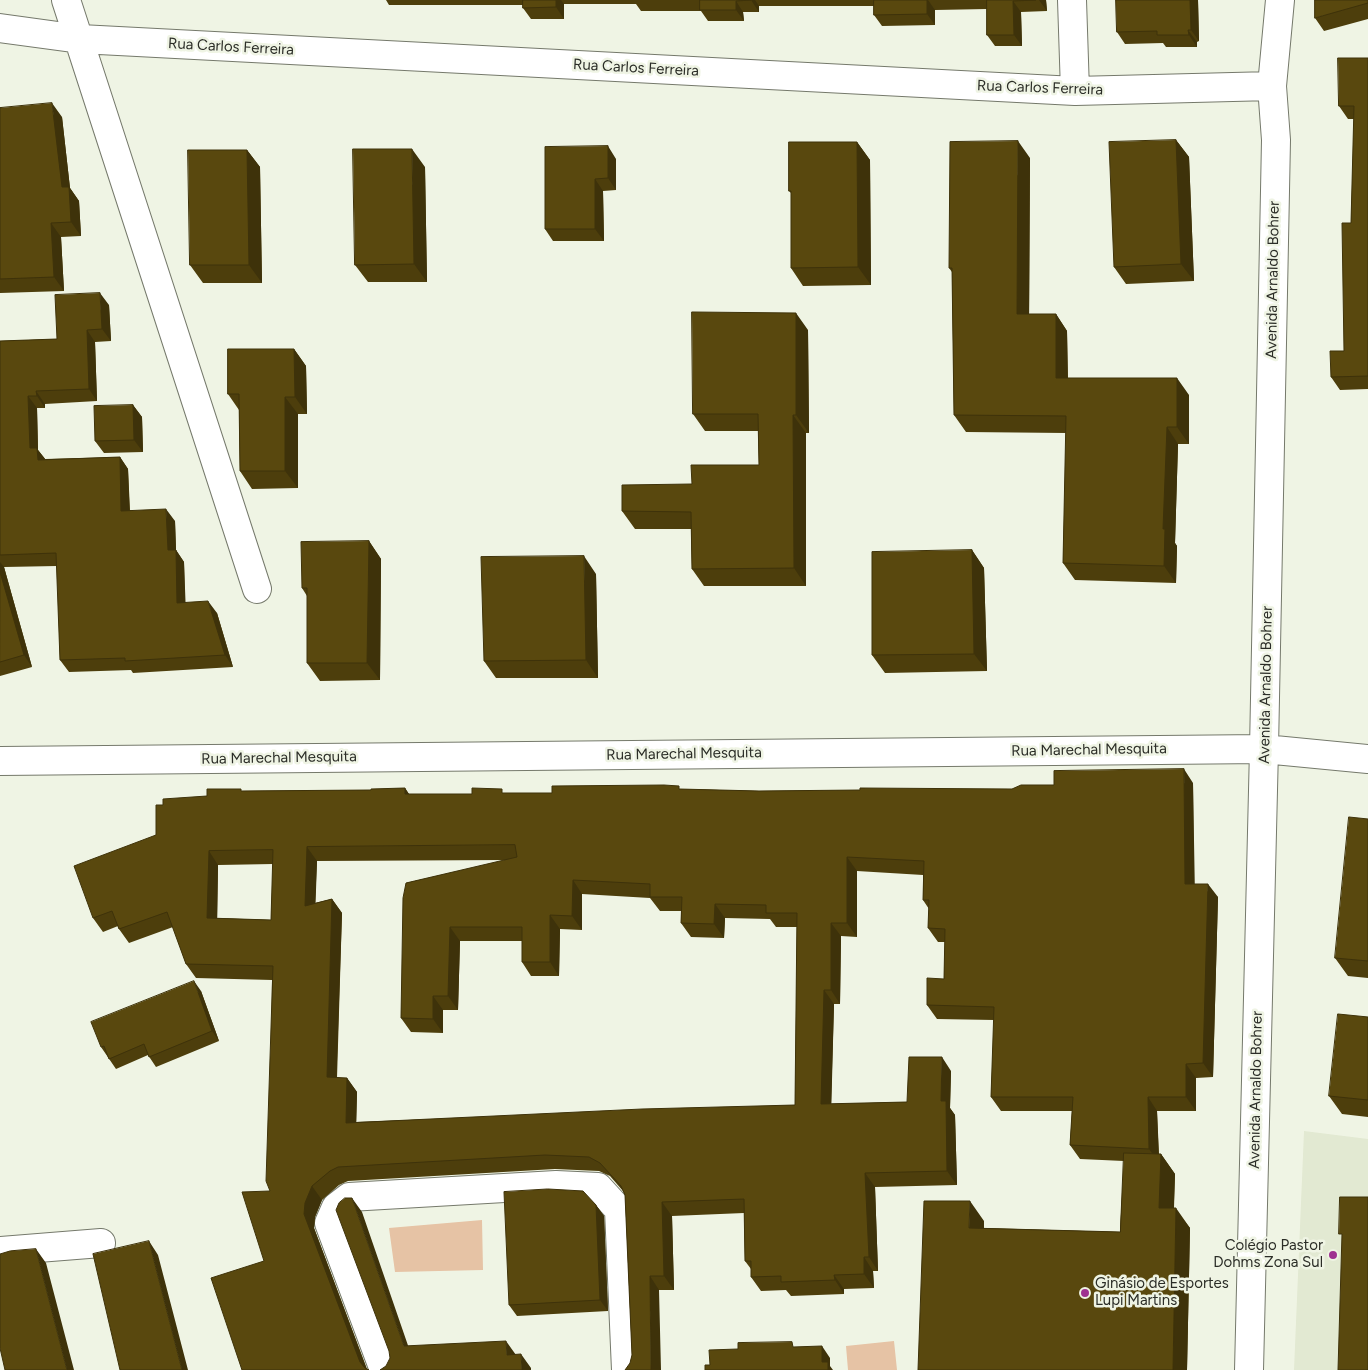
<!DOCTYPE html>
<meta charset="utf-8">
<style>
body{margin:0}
canvas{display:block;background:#eff4e4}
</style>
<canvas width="1368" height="1370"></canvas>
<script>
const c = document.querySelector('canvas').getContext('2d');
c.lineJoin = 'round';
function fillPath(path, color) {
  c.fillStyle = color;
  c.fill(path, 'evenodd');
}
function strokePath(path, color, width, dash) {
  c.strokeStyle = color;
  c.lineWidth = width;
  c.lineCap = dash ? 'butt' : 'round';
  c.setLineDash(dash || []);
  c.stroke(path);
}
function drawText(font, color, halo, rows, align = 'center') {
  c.font = font + ' Figtree,sans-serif';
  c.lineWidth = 5;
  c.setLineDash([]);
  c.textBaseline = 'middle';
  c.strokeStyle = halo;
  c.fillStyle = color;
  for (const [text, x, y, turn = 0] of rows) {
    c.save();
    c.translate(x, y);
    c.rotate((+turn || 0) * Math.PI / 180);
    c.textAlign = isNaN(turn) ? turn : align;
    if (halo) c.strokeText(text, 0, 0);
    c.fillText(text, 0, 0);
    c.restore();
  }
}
fillPath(new Path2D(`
 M1304,1131L1368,1139V1370H1294Z`), '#e2e9d2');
fillPath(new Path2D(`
 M482,1220L483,1270L395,1272L389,1228Z
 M894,1341L897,1370H848L846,1346Z`), '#e6c3a5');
const minor = new Path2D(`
 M66,0L257,589
 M1072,0L1075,91
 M0,28L80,39L1075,91L1272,86
 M0,761L1264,749L1368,759
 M0,1251L101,1243
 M384,1370L329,1223L336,1207L349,1197L556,1185L598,1187L619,1210L626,1370
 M1249,1370L1264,749L1276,140L1272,86L1280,0`);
strokePath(minor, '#75796b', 30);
strokePath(minor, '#fff', 28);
fillPath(new Path2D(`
 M386,0H1046L1047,11L1021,12L1022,46H995L987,35V9L935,10V25L882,26L874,15V6H759V12H743L744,21H708L701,11H641L636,4H564V19H531L523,8V5H389Z
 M1116,0H1198L1199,41L1197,42V47H1166L1163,43L1125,44L1117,32Z
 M1368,0V19L1324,31L1315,18Z
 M1368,58V389L1340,390L1331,377L1344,351L1351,223L1354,119H1348L1339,106Z
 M0,108L62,117L70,188L79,201L81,236L61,237L64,291L0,293Z
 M1176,140L1189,157L1194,281L1126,284L1114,267Z
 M857,142L870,160L871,285L803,286L791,268V193L789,191Z
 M545,147L616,159V190L603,191L604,241H553L545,229Z
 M247,150L260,167L262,283H203L190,265Z
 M1030,158L1029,314H1056L1067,331L1068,378L1189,395V444H1178L1175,543L1177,546L1176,583L1075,580L1063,563L1066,433L966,432L954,415L952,272L949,268Z
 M425,167L427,282H368L355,265Z
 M109,305L111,341L95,342L97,401L45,404V408H37L38,450L45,459L120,457L128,469L130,510L175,521L176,550L184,562L185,602L217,613L233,667L133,673L131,670L69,672L60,660L57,566L4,567L32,667L0,676V341L57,339Z
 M808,330L809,433H806V586H704L692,569L691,529H635L622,511L692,484L759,465L758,431H705L693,414Z
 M294,349L306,366L307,414H298V488L252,489L240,471L239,410L228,394Z
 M133,405L142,417L143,452L104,453L95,441Z
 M369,541L381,559L380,680L320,681L307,663V596L302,588Z
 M972,550L984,568L987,671L885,673L872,655Z
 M596,574L598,678H496L484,661Z
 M1193,783L1194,884L1218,897L1213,1077L1196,1078V1111H1157L1159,1154H1161L1175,1174L1174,1208L1190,1228L1187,1370H918L984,1221V1228L1120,1232L1124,1161L1080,1159L1070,1145L1072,1111H1001L991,1097L994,1020L937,1019L927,1005L944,979L945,942H938L928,928L929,909L923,900V875L857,871V937L841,936L840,1004H834L831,1104L907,1102L951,1071L950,1108L955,1115L957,1185L875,1187L878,1271H873L874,1288L844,1289V1294L791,1296L786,1290L761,1291L751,1277V1269L745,1261L744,1213L672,1216L674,1290H659L630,1363L632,1355L625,1195L623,1191L610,1176L599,1171L555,1169L348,1181L339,1185L322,1200L315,1217L314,1228L367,1369L242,1370L264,1261L270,1191L272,980L196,978L186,964L173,927L129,943L119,929L118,926L103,932L93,918L156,835L163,805L207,796L243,791L371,790L405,788L409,794H472L504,793H552L681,789L759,791L1012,789L1054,785ZM507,860L406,883L401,1018L411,1032L443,1033V1010H458L460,941H522V962L531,976H559L560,929L582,930V894L650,898L660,911H681V923L691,937L724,938L725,918L770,919L776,927H797L795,1105L356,1122L357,1092L347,1078H337L342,913L332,899L315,903L317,861ZM273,864L271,920L217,918L218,865Z
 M1368,819V978L1348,976L1335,958Z
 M201,991L219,1041L156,1067L148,1055L116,1069L101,1047Z
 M1368,1017V1117L1342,1114L1329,1096Z
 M596,1205L604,1216L608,1311L517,1316L509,1305Z`), '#4d3e0c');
fillPath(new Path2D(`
 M556,0H561L564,4V19L556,7Z
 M751,0H755L759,6V12Z
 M927,0H928L935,10V25L927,14Z
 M1039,0H1046L1047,11Z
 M1190,0H1198L1199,41L1191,30Z
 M736,1L743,12L744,21L736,10Z
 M1013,1L1021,12L1022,46L1014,35Z
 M1188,30L1197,42V47L1189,35Z
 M52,103L62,117L70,188L79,201L81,236L71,222L62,187Z
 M1176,140L1189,157L1194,281L1181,264Z
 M1018,141L1030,158L1029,331L1017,314Z
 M857,142L870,160L871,285L858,267Z
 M608,146L616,159V190L608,178Z
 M412,149L425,167L427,282L414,264Z
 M247,150L260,167L262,283L249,265Z
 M595,179L603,191L604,241L595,229Z
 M51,223L61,237L64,291L54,277Z
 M100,293L109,305L111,341L102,329Z
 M796,313L808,330L809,433L796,415Z
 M1056,314L1067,331L1068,395L1056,378Z
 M87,330L95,342L97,401L89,389Z
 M294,349L306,366L307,414L295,397Z
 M1177,378L1189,395V444L1177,427Z
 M36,391L45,404V408L37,396Z
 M28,396L37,408L38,450L46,460V472L30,448Z
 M285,397L298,414V488L285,471Z
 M133,405L142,417L143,452L134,440Z
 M793,415L806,433V586L794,568Z
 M1167,427L1178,444L1175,543L1177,546L1176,583L1164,566L1163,529Z
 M120,457L128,469L130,523L121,511Z
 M166,509L175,521L176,550L184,562L186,615L177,603L168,550Z
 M369,541L381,559L380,680L367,663Z
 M972,550L984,568L987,671L974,654Z
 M584,556L596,574L598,678L586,660Z
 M0,562L4,567L32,667L24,655L0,572Z
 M208,601L217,613L233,667L225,655Z
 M1184,769L1193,783L1195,898L1185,884Z
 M405,788L414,802L405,794Z
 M307,847L317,861L315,919L305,906Z
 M209,851L218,865L217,932L207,918Z
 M847,857L857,871V937L847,923Z
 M573,880L582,894V930L572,916Z
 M1208,884L1218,897L1213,1077L1203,1063Z
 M332,899L342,913L336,1091L327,1077Z
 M715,904L725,918L724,938L714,924Z
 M550,915L560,929L559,976L550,962Z
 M831,923L841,936L840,1004L831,990Z
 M450,927L460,941L458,1010L448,996Z
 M194,981L201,991L219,1041L212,1031Z
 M824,990L834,1004L831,1118L821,1104Z
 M433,996L443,1010V1033L433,1019Z
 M942,1057L951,1071L950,1108L955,1115L957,1185L947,1171L941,1101Z
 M1186,1064L1196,1078V1111L1186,1097Z
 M347,1078L357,1092L356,1137L346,1123Z
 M1148,1097L1157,1111L1159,1163L1149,1149Z
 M1161,1154L1175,1174L1173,1228L1159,1208Z
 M865,1173L875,1187L878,1271L869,1257Z
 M312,1186L322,1200L315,1217L314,1228L367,1370H365L360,1362L304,1214L305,1203Z
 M352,1198L362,1212L413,1360L404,1346Z
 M970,1201L984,1221L983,1248L969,1228Z
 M662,1202L672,1216L674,1290L664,1276Z
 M596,1205L604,1216L608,1311L600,1300Z
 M1176,1208L1190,1228L1187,1370H1173Z
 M149,1241L158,1255L188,1370H182Z
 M36,1249L46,1263L74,1370H67Z
 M864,1257L873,1271L874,1288L864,1274Z
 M834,1275L844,1289V1294L835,1280Z
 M650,1276L659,1290L661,1370H651Z
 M506,1341L516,1355H507Z
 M822,1346L830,1358V1366L833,1370H828L822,1362Z
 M521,1354L531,1368V1370H522Z`), '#3e320a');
const building = new Path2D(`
 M523,0H556V7L523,8Z
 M700,0H751L736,1V10H700Z
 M874,0H927V14L874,15Z
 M987,0H1036L1013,1L1014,35H987Z
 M1116,0H1190L1191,30H1188L1189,35H1157V31L1117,32Z
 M1315,0H1368V3L1315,18Z
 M1338,58H1368V376L1331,377L1330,351H1344L1342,223H1351L1354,106H1339Z
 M52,103L62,187H69L71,222L51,223L54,277L0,279V108Z
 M1176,140L1181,264L1114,267L1109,142Z
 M1018,141L1017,314H1056V378H1177V427H1167L1163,529H1165L1164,566L1063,563L1066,416L954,415L952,268H949L950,142Z
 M789,142H857L858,267L791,268V191H789Z
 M608,146V178L595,179V229H545V147Z
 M353,149H412L414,264L355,265Z
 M188,150H247L249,265H190Z
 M100,293L102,329L87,330L89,389L36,391L37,396H28L30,448H37L38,460L120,457L121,511L166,509L168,550H176L177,603L208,601L225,655L125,661V658L60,660L56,553L0,555V341L57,339L55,295Z
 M692,312L796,313V415H793L794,568L692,569L691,512L622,511V485L692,484L691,465H759L758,414H693Z
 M228,349H294L295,397H285V471H240L239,394H228Z
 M133,405L134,440L95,441L94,406Z
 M369,541L367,663H307V588H302L301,542Z
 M972,550L974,654L872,655V552Z
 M584,556L586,660L484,661L481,557Z
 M0,572L24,655L0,662Z
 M1184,769L1185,884H1208L1203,1063L1186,1064V1097H1148L1149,1149L1070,1145L1073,1097H991L994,1007L927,1005V978L944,979L945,929L928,928L929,900H923L924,861L847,857V923H831V990H824L821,1104L907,1102L909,1057H942L941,1101H946L947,1171L865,1173L869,1257H864V1274L834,1275L835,1280L781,1282V1276L751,1277V1261H745L744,1199L662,1202L664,1276H650L651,1370H625L630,1363L632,1355L625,1195L621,1186L600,1163L589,1157L545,1155L338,1167L330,1171L312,1186L305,1203L304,1214L360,1362L365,1368L369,1370H242L211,1278L264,1261L242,1192L270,1191L266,1181L273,966L186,964L167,912L119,929L112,911L93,918L74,866L156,835V805H163V799L207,796V789H241V791L371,790V789L405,788V794H472V788L502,789V793H552V786L664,785L679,786V789L759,791L860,790V788L1012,789L1021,785H1054V771ZM515,845L517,857L406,883L403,898L401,1018L433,1019V996H448L450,927H522V962H550V915L572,916L573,880L650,884V897H682L681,923L714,924L715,904L766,905V913H797L795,1105L642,1109L346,1123L347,1078L327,1077L332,899L305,906L307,847ZM273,850L271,920L207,918L209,851Z
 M1349,817L1368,819V961L1335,958Z
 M194,981L212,1031L149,1057L144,1044L109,1059L104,1046L101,1047L91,1022Z
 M1338,1014L1368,1017V1100L1329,1096Z
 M1124,1153L1161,1154L1159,1208H1176L1173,1370H918L924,1201H970L969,1228L1120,1232Z
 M548,1189L583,1191L596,1205L600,1300L509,1305L504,1192Z
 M1340,1197H1368V1370H1338L1342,1234H1339Z
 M345,1198H352L404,1346L506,1341L507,1355L521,1354L522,1370H380L386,1366L390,1358L389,1351L336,1210L339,1203Z
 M149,1241L182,1370H120L93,1254Z
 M36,1249L67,1370H5L0,1348V1254L10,1251Z
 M792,1342L793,1347L822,1346V1362H828V1370H705V1365H710L709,1350L738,1349V1343Z`);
fillPath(building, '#59480e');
strokePath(building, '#3e320a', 1);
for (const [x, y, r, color] of [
 [1333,1255,5,"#9f3190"],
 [1085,1293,5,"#9f3190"]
]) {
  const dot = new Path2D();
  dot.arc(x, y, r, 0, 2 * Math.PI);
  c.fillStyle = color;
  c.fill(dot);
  strokePath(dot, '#eff4e4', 2);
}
drawText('15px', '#2b2d27', '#eff4e4', [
 ["Rua Carlos Ferreira",231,47,3],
 ["Rua Carlos Ferreira",636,68,3],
 ["Rua Carlos Ferreira",1040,88,2],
 ["Avenida Arnaldo Bohrer",1273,280,-89],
 ["Avenida Arnaldo Bohrer",1266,685,-89],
 ["Rua Marechal Mesquita",1089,750,-1],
 ["Rua Marechal Mesquita",684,754,-1],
 ["Rua Marechal Mesquita",279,758,-1],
 ["Avenida Arnaldo Bohrer",1256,1090,-89]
]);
drawText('15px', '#2b2d27', '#eff4e4', [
 ["Colégio Pastor",1323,1246],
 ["Dohms Zona Sul",1323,1263],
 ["Ginásio de Esportes",1095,1284,"left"],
 ["Lupi Martins",1095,1301,"left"]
], 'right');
</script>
